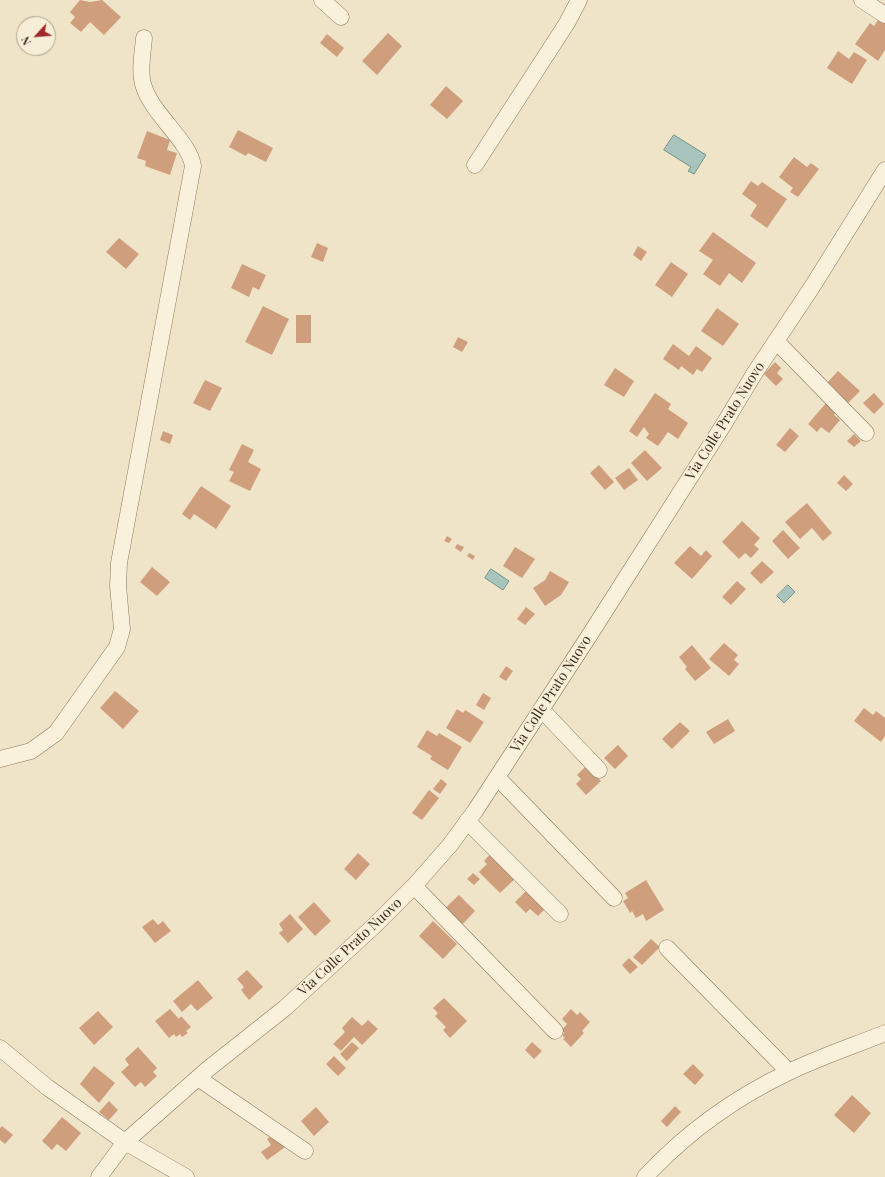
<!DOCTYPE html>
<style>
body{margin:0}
#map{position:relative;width:885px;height:1177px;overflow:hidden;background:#f0e4c8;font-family:"Playfair Display",serif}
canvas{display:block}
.north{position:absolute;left:16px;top:16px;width:40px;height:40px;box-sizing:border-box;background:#f7eed8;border:1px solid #ada18e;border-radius:50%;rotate:244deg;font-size:11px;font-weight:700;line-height:16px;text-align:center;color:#3d2e20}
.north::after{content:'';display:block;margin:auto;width:14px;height:18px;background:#9e2a2b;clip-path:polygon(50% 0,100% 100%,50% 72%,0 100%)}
</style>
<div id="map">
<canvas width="885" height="1177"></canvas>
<div class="north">N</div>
</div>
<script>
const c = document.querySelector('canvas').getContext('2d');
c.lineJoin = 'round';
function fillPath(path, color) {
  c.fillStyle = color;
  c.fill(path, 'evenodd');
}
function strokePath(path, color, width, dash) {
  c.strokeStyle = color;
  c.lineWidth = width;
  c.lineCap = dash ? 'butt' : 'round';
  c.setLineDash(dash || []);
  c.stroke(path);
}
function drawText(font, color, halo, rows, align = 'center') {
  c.font = font + ' "Playfair Display",serif';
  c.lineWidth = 3;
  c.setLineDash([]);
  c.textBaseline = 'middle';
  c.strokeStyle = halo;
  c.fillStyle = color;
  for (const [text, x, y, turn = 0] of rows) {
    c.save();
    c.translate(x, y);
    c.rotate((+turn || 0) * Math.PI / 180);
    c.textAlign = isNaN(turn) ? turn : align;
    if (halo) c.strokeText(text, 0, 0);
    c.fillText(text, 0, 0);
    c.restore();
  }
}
const water = new Path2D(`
 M674,135L706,155L694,174L688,171L691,167L664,150Z
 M491,569L509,581L503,590L485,578Z
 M788,585L795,592L784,603L777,596Z`);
fillPath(water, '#a9c4bc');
strokePath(water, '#6f938a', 1);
fillPath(new Path2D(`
 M80,0L90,2L102,0L121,17L104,35L90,22L81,32L70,23L75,17L70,12Z
 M880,17L885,20V50L878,61L855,44L870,23L874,26Z
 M388,33L402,46L377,75L362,61Z
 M327,34L344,48L337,57L320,43Z
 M838,51L849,59L854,52L867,60L852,84L827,68Z
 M446,86L463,101L447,119L430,105Z
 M238,130L273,148L266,162L248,153L246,156L229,147Z
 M147,131L170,140L167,150L177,153L170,175L145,166L146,161L137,158Z
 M794,157L807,167L811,163L819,169L798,197L790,192L793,188L779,177Z
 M751,181L758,186L762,182L787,199L767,228L750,216L757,205L742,194Z
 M713,232L756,263L742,283L729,273L720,286L703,274L713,260L699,251Z
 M119,238L139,254L126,269L106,252Z
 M317,243L328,248L323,262L311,257Z
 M638,246L647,252L641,261L633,255Z
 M671,262L688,274L672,297L655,285Z
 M242,264L266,275L259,290L253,287L249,297L231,288Z
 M263,306L289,319L272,355L245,342Z
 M717,308L739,324L723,346L701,331Z
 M296,315H311V343H296Z
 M458,337L468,342L462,352L453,347Z
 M673,344L689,356L696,346L712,358L702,372L697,369L693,375L681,366L679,370L663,359Z
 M775,362L781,368L777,373L783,379L776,386L764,374Z
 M615,368L634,381L624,397L604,385Z
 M838,371L860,391L847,404L826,384Z
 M205,380L222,388L210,411L193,403Z
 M655,393L671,404L668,409L688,423L678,439L668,432L658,446L646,438L649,434L644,427L637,437L629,431Z
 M874,393L884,404L874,414L863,403Z
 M827,402L837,411L834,415L840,420L829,433L821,427L817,432L808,424Z
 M790,428L799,436L785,452L776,445Z
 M163,431L173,435L170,444L160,440Z
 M854,434L861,441L854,447L847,441Z
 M242,444L254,450L248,462L261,469L250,491L229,481L234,472L229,470Z
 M645,450L662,468L647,481L631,463Z
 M599,465L614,482L605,490L590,473Z
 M629,468L638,480L624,490L615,478Z
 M844,475L853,484L846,491L837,483Z
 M201,486L231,506L216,529L194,514L190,520L182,514Z
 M807,503L832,533L823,541L812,528L800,539L785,522Z
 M742,521L760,538L754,545L759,549L751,558L745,553L739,559L722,542Z
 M783,530L800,548L788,559L772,541Z
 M447,536L452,539L449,543L444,541Z
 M457,544L464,547L461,552L455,548Z
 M690,546L701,556L706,550L712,556L692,579L674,563Z
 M515,547L535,559L522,578L503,566Z
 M469,553L475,556L473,560L467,556Z
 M762,561L774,572L761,584L750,573Z
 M152,567L170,582L157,596L140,582Z
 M550,571L569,582L561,595L545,606L533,588L545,580Z
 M737,581L746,589L731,605L722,597Z
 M526,607L535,614L525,625L517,619Z
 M724,643L738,655L734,660L739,664L729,676L709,659Z
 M692,645L711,668L695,681L685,669L687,667L679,657Z
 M506,666L513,671L506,681L499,677Z
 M115,691L139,711L123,729L100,708Z
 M483,693L491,698L484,710L476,705Z
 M864,708L873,715L876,711L885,718V736L881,742L854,721Z
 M457,709L463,713L465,710L484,722L470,743L446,728Z
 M728,719L735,731L714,744L706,732Z
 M680,722L690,731L672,749L662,739Z
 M427,730L437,736L439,733L462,747L448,770L430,759L432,756L417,747Z
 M618,745L628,756L615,769L604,758Z
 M586,766L601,781L586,795L576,784L581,779L577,775Z
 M441,779L447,784L440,794L433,789Z
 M429,790L439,798L422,820L412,813Z
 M492,852L517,877L500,893L479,872L487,864L484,861Z
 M358,853L370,864L356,880L344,869Z
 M473,873L480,879L474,885L467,879Z
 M646,880L664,910L646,921L643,914L636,918L632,911L630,913L623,901L628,898L625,893Z
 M528,889L546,908L538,916L530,909L526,913L515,902Z
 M459,895L475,911L461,926L444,909Z
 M314,902L331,921L315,936L298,917Z
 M290,914L303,929L288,943L279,933L283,930L279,924Z
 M153,919L158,925L163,921L171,931L155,943L142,927Z
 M433,921L457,944L443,959L419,936Z
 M651,939L660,947L642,965L633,957Z
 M629,958L638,967L630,974L622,965Z
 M247,970L263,987L249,1000L241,990L244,987L237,979Z
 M198,980L213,998L197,1011L191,1004L182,1012L173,1001Z
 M444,998L467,1021L450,1038L443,1030L446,1027L435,1016L438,1013L433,1008Z
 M170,1009L179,1019L181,1016L191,1027L186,1031L188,1033L182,1037L180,1034L176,1037L174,1034L169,1038L155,1021Z
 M571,1009L577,1015L580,1012L590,1022L582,1031L584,1033L571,1047L563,1039L565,1038L562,1035L564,1033L562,1030L567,1024L562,1019Z
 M98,1011L113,1027L94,1045L79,1028Z
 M352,1017L362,1026L368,1020L378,1029L362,1045L354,1037L341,1051L333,1044L345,1032L342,1028Z
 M352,1042L359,1048L347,1061L340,1054Z
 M532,1042L542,1051L534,1059L525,1050Z
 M138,1047L157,1068L153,1072L157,1076L145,1087L141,1082L135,1087L121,1072L129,1065L125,1059Z
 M334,1056L346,1068L338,1076L326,1064Z
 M693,1064L704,1075L695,1085L683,1074Z
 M94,1066L115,1083L99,1103L80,1084Z
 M852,1095L871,1113L854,1133L834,1115Z
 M109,1101L118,1110L109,1120L99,1112Z
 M675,1106L681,1112L667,1127L661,1121Z
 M316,1107L329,1122L314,1136L301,1121Z
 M62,1117L81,1133L66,1151L57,1144L52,1150L42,1141Z
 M2,1126L13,1135L5,1144L0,1140V1128Z
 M273,1135L288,1145L267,1160L261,1152L271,1145L267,1139Z`), '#cf9f7d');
const minor = new Path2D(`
 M322,0L341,17
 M862,0L885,15
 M475,165L567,23L579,0
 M776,341L866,433
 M541,709L599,770
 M0,759L31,751L56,733L117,647L122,629L118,586L119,563L193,166C189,140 151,114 143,84C139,70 143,52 144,38
 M497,777L614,898
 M467,821L560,914
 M414,886L555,1031
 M667,948L789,1072
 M0,1048L47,1087L125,1142L186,1177
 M198,1078L305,1151
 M99,1177L125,1142L208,1069L285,1008L374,926L414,886L450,845L475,811L589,636L724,424L754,374L812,287L885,170
 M645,1177C686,1133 734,1098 789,1072C820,1057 853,1046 885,1033`);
strokePath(minor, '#8d765c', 17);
strokePath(minor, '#faf1dc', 16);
drawText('14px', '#3d2e20', '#f7eed8', [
 ["Via Colle Prato Nuovo",725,421,-58],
 ["Via Colle Prato Nuovo",551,694,-57],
 ["Via Colle Prato Nuovo",350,947,-43]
]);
</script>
